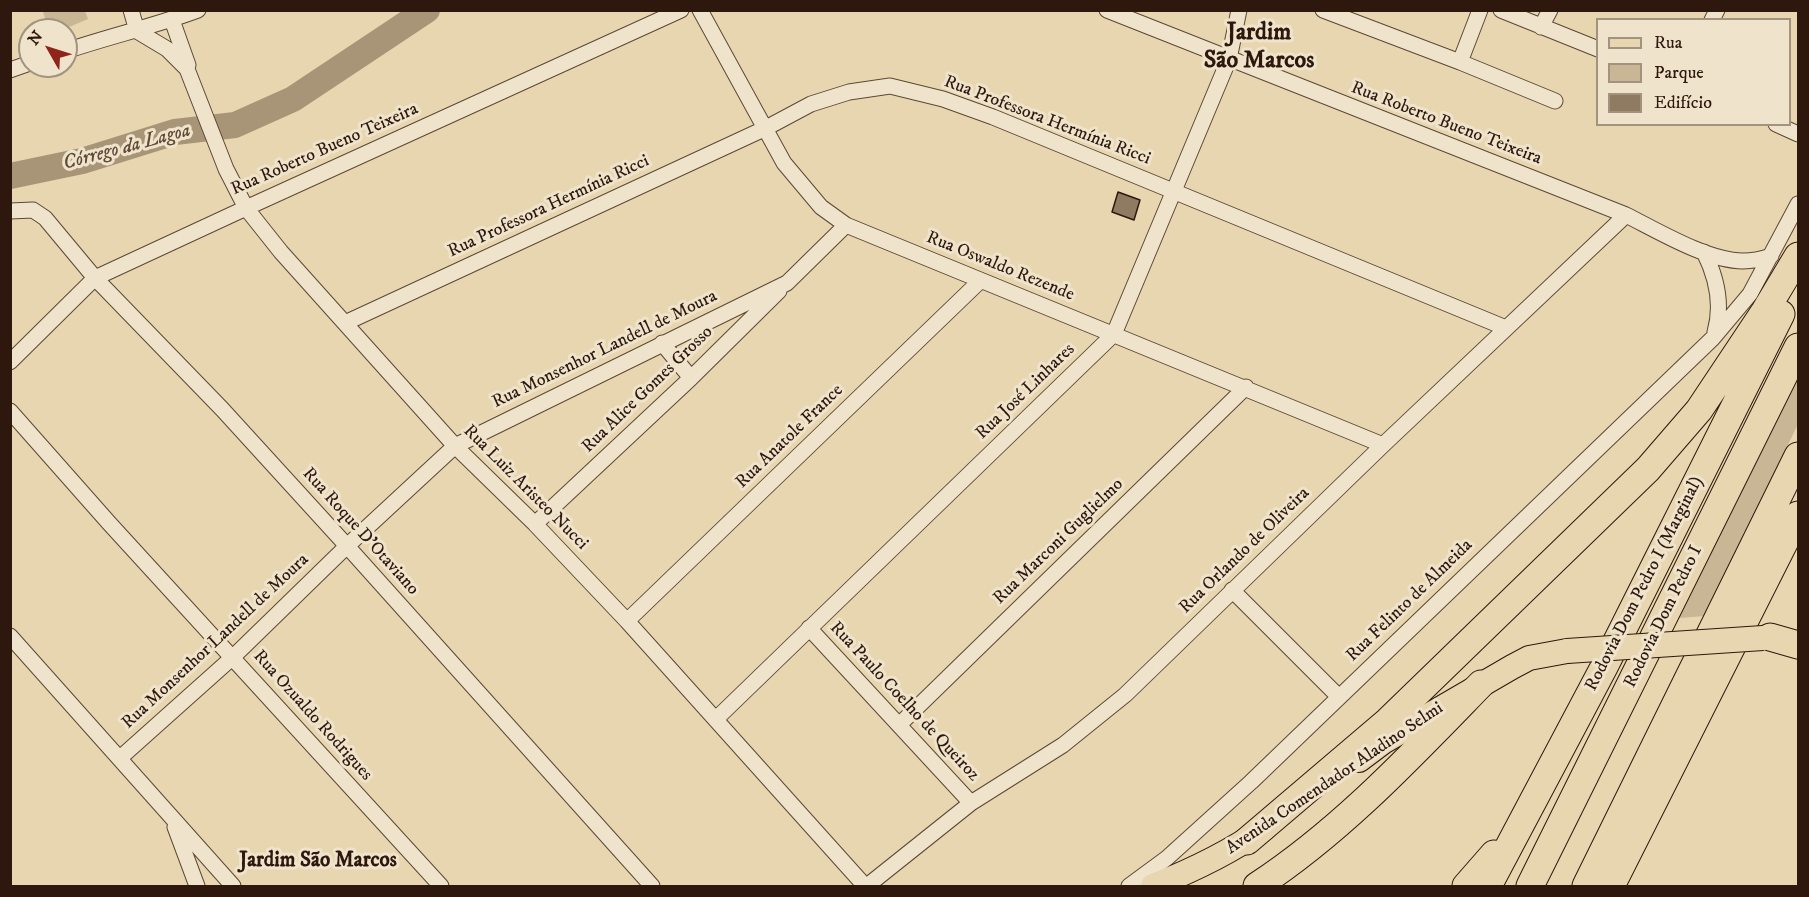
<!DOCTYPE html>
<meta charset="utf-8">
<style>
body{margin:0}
#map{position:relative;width:1809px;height:897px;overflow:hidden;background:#e7d6af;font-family:"IM FELL DW Pica",serif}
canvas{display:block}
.frame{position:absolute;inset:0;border:12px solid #2e180e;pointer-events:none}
.legend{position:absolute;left:1596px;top:18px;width:195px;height:108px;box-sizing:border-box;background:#efe4cb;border:2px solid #a2927f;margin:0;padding:8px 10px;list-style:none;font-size:18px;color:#2e180e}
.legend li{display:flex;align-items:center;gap:12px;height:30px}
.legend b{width:30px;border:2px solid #a2927f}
.north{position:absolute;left:18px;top:18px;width:60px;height:60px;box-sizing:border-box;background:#efe4cb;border:2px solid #a2927f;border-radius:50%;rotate:309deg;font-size:16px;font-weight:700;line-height:24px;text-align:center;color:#2e180e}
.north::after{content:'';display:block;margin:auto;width:21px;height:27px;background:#8f2418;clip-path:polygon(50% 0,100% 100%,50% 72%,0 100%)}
</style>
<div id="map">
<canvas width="1809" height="897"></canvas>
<div class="frame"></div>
<ul class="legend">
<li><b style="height:8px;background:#e7d6af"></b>Rua</li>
<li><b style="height:16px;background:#c8b694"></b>Parque</li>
<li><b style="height:16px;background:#8e7b62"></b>Edifício</li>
</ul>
<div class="north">N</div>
</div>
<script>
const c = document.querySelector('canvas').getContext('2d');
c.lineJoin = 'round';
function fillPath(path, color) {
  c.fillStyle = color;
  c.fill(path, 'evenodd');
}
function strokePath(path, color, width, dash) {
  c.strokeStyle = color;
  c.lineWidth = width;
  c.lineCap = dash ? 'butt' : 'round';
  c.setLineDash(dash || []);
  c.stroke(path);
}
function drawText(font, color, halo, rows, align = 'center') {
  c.font = font + ' "IM FELL DW Pica",serif';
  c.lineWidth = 6;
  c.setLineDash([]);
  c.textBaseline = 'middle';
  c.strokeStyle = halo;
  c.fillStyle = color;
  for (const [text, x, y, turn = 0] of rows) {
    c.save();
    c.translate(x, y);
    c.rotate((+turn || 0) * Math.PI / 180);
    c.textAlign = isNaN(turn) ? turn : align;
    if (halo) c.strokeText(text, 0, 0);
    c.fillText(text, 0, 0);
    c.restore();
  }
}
fillPath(new Path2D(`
 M47,11H85L88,19L62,30H49L43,12Z
 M1798,372V424L1705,616L1679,618Z`), '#c8b694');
strokePath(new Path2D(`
 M10,176L82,161L175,132L235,125L293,99L427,10`), '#a89578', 26);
const building = new Path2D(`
 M1118,192L1140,200L1134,220L1112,212Z`);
fillPath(building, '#8e7b62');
strokePath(building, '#2e180e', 1.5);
const street = new Path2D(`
 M131,10L137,31L167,49L187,69L226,169L246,208L281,252L455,446L535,524L627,621L865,886
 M700,10L784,163L821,207L846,225L1383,445
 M1107,10L1626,215C1658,231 1708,261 1743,261C1753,261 1762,259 1771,256
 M1323,10L1460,62L1555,101
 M1501,10L1598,49
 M172,20L188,65
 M1712,20L1717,10
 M1541,27L1550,10
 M66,51C110,36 155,26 198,10
 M1460,62L1480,10
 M10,70L30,63
 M1776,124L1798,134
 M10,211L33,210L45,218L95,278L222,409L347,546L652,886
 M1704,252C1717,278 1723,304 1715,332
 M345,323L766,128L811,104L849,92L890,86L943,99L993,117L1506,328
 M662,343L691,378
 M10,362L95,278L246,208L681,10
 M10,411L109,523L441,886
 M535,524L691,378L779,291
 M1232,590L1339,697
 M627,621L980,281
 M809,628L971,803
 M10,636L233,886
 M716,719L1114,334L1229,59L1239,10
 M899,725L1246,387
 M120,758L233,657L347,546L455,446L787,283L846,225
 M175,827L197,886
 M867,886L971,803L1063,745L1125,695L1383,445L1626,215
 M1129,886L1167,858L1251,782L1713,338L1750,294L1798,204`);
const primary = new Path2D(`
 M1359,760L1383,742L1512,667L1529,658L1567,651
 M1153,886C1191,871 1229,853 1263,829`);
const highway = new Path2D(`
 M1770,637L1798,645
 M1247,841L1388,721L1648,469L1699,410L1765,311L1798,256
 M1257,886C1341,831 1411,756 1481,684
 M1466,886L1494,854
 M1488,886L1604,667L1781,314
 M1530,886L1798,347
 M1586,886L1798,456
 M1611,886L1798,515`);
strokePath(street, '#5c4836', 17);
strokePath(primary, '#2e180e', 26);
strokePath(highway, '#2e180e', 29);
strokePath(street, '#efe4cb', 15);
strokePath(primary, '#e7d6af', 24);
strokePath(highway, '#e7d6af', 27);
const primaryBridge = new Path2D(`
 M1567,651L1763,638`);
strokePath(primaryBridge, '#2e180e', 26, []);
strokePath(primaryBridge, '#e7d6af', 24);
drawText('18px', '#2e180e', '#efe4cb', [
 ["Rua Professora Hermínia Ricci",1047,121,21],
 ["Rua Roberto Bueno Teixeira",1446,124,21],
 ["Rua Roberto Bueno Teixeira",325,150,-24],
 ["Rua Professora Hermínia Ricci",549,207,-25],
 ["Rua Oswaldo Rezende",1000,267,22],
 ["Rua Monsenhor Landell de Moura",605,350,-26],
 ["Rua Alice Gomes Grosso",648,390,-44],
 ["Rua José Linhares",1026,392,-44],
 ["Rua Anatole France",790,437,-44],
 ["Rua Luiz Aristeo Nucci",525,488,45],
 ["Rua Roque D'Otaviano",360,532,48],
 ["Rua Marconi Guglielmo",1059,542,-44],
 ["Rua Orlando de Oliveira",1245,551,-44],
 ["Rodovia Dom Pedro I (Marginal)",1645,584,-63],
 ["Rua Felinto de Almeida",1410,601,-44],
 ["Rodovia Dom Pedro I",1664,617,-64],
 ["Rua Monsenhor Landell de Moura",216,642,-43],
 ["Rua Paulo Coelho de Queiroz",904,702,47],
 ["Rua Ozualdo Rodrigues",312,716,48],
 ["Avenida Comendador Aladino Selmi",1335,779,-34]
]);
drawText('italic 20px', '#5f4a38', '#efe4cb', [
 ["Córrego da Lagoa",127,148,-15]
]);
drawText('bold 21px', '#2e180e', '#efe4cb', [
 ["Jardim São Marcos",318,862]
]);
drawText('bold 24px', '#2e180e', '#efe4cb', [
 ["Jardim",1259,34],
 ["São Marcos",1259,62]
]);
</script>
